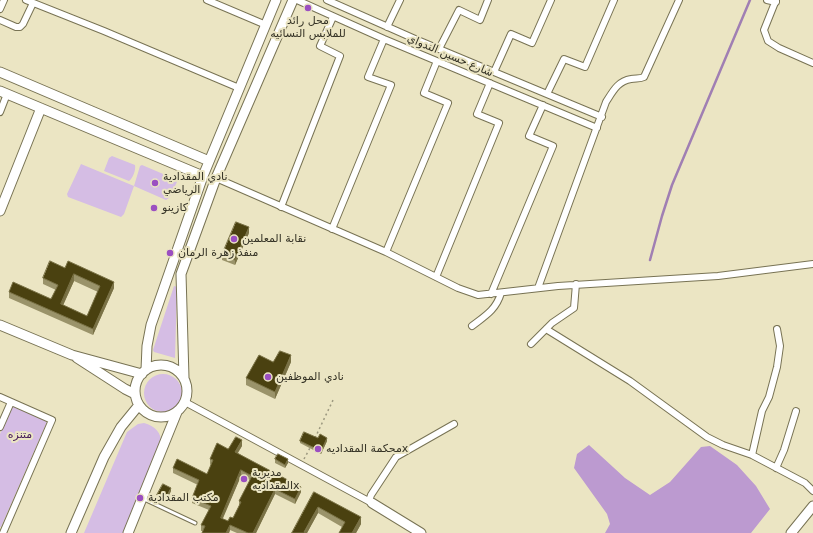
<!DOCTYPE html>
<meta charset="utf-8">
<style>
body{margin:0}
canvas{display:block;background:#ebe5c3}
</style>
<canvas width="813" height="533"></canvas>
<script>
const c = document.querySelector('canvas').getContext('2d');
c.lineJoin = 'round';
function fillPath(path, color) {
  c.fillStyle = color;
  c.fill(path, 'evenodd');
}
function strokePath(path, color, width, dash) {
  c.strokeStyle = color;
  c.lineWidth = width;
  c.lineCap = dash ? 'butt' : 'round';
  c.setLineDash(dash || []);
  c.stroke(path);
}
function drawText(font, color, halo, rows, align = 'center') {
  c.font = font + ' "DejaVu Sans",Cairo,sans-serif';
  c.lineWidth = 4;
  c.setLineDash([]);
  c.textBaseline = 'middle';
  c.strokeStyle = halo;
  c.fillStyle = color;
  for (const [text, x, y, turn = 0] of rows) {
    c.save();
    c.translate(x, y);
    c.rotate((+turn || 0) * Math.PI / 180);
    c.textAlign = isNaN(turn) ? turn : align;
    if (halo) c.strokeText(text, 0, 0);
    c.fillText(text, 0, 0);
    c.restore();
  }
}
fillPath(new Path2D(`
 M112,156L135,165C136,170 133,178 129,181L104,171L109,158Z
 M81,164L134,186L140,166L142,165L175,179L177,182L169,198L166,200L134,186L124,214L121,217L68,197L67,194Z
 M174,286L177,287L175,358L154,352L153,350Z
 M144 393a19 19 0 1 1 38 0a19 19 0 1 1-38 0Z
 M12,405L47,422L1,527H0V434Z
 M144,423C155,426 162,433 161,444L123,533H84L127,432L138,424Z`), '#d5bde4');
fillPath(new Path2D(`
 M589,445L625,478L650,495L670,482L701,447L710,446L737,465L756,486L770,509L751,533H605L610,524L607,514L574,468L577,454Z`), '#bc9ad0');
strokePath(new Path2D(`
 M650,260L662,216L672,185L750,0`), '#a07fb3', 2.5);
const lane = new Path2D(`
 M144,499L195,523`);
const street = new Path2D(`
 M26,0L104,31L239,88
 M207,0L266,25
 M297,0L384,39L597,128
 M327,0L415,39L602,117
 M767,0L776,2
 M776,0L764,30L768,41L779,48L813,63
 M0,9L4,0
 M0,20L16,27H20L23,24L33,3
 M387,27L400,0
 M439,49L459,10L480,20L488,0
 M494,72L511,34L532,43L551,0
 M547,94L564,59L585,67L614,0
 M0,112L7,94
 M216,178L386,252L458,288L478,295L558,286L718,276L813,264
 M281,207L340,56L320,46L333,17
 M332,229L391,85L368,77L384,39
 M386,252L448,103L424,93L437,61
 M436,277L499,123L477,114L490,83
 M538,288L606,102C613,91 618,81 631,79C636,78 640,79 644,77L679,0
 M491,294L553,146L529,136L543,105
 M472,326C485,316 496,310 501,293
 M546,329L630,381L707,437L723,445L752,455L805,483L813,491
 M531,344L552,323L574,308L576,284
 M0,397L52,420L3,533
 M185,402L372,503
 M0,427L11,402
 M752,455L762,411L769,397L777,367L780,346L777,329
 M776,468L784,450L796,411
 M369,501L371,495L396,457L454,424`);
const secondary = new Path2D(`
 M0,72L209,161
 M0,91L203,176
 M0,211L41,108
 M0,325L72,355L142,374
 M77,358L125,389L135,394
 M135 391a26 26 0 1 1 52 0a26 26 0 1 1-52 0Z
 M146,370L147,346L151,325L203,176L276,0
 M184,378L181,274L216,178L293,0
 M372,503L421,533
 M71,533L104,457L121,427L139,405
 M128,533L177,412
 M791,533L813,506`);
strokePath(lane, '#787354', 5);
strokePath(street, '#787354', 8);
strokePath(secondary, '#787354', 11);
strokePath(new Path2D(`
 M315,438L334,398
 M304,459L310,448`), '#9c987f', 1.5, [2, 3]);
strokePath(lane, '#fff', 3);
strokePath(street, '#fff', 6);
strokePath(secondary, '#fff', 9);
fillPath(new Path2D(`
 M249,233L235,265L222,260V255Z
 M65,268L114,288L93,335L9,298V292L51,299L56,290L43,284V278ZM74,281L98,292L87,316L63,305Z
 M273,362H291L275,399L246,385V378Z
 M318,438L327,441L321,454L300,443V441Z
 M242,446L238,453L301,492L295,504L275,494L256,533H237L230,530L229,533H202L203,531H201V525L209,510L192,503V498L198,485L173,473V468L207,474L211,465L210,464V459L228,449ZM241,476L250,480L239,501V506L233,518L228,521L222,519Z
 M275,459L288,463L285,468L275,463Z
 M171,491L165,503L157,499V495Z
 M314,492L361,524L356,533H339L342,527L318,513L307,533H292Z`), '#9a936a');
fillPath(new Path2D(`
 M249,227V233L235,265V260Z
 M74,274V281L61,310V304Z
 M114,282V288L93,335V329Z
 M291,355V362L275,399V392Z
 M327,438V441L321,454V451Z
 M242,440V446L235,457V452Z
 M288,459V463L285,468V465Z
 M241,470V476L221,523V518Z
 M301,487V492L295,504V499Z
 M171,488V491L165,503V499Z
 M275,489V494L256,533H253Z
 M318,507V513L307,533H304Z
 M361,517V524L356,533H352Z
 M230,525V530L229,533H226Z`), '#7a7246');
const building = new Path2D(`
 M236,222L249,227L235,260L222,255Z
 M50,261L65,268L68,261L114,282L93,329L9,292L13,282L51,299L58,285L43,278ZM74,274L100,286L87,316L61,304Z
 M280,351L291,355L275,392L246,378L259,355L273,362Z
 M304,432L318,438L320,434L327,438L321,451L300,441Z
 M236,437L242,440L235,452L301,487L295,499L275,489L253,533H248L230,525L226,533H202L205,526L201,525L211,506L192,498L199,480L173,468L177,459L207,474L213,460L210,459L217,443L228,449ZM241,470L252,476L239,501L241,502L233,518L230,517L228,521L221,518Z
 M278,454L288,459L285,465L275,459Z
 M163,484L171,488L165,499L157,495Z
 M314,492L361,517L352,533H339L345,522L318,507L304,532L305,533H292Z`);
fillPath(building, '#4a4110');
strokePath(building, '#7a7246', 1);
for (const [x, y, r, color] of [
 [308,8,4,"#9b4fc1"],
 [155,183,4,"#9b4fc1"],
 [154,208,4,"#9b4fc1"],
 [234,239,4,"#9b4fc1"],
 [170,253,4,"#9b4fc1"],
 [268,377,4,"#9b4fc1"],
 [318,449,4,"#9b4fc1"],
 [244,479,4,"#9b4fc1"],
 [140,498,4,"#9b4fc1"]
]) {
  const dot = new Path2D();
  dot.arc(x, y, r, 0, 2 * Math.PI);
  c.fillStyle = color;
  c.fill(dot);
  strokePath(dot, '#ebe5c3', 1.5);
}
drawText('11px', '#343225', '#ebe5c3', [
 ["محل رائد",308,21,"center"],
 ["للملابس النسائيه",308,34,"center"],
 ["نادي المقدادية",163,177],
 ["الرياضي",163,190],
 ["كازينو",162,208],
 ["نقابة المعلمين",242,239],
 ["منفذ زهرة الرمان",178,253],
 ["نادي الموظفين",276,377],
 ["محكمة المقداديهx",326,449],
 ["مديرية",252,473],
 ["المقداديهx",252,486],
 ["مكتب المقدادية",148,498]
], 'left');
drawText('11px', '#343225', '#ebe5c3', [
 ["شارع حسين الندواي",450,56,23]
]);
drawText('11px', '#431757', '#ebe5c3', [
 ["متنزه",20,435]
]);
</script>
